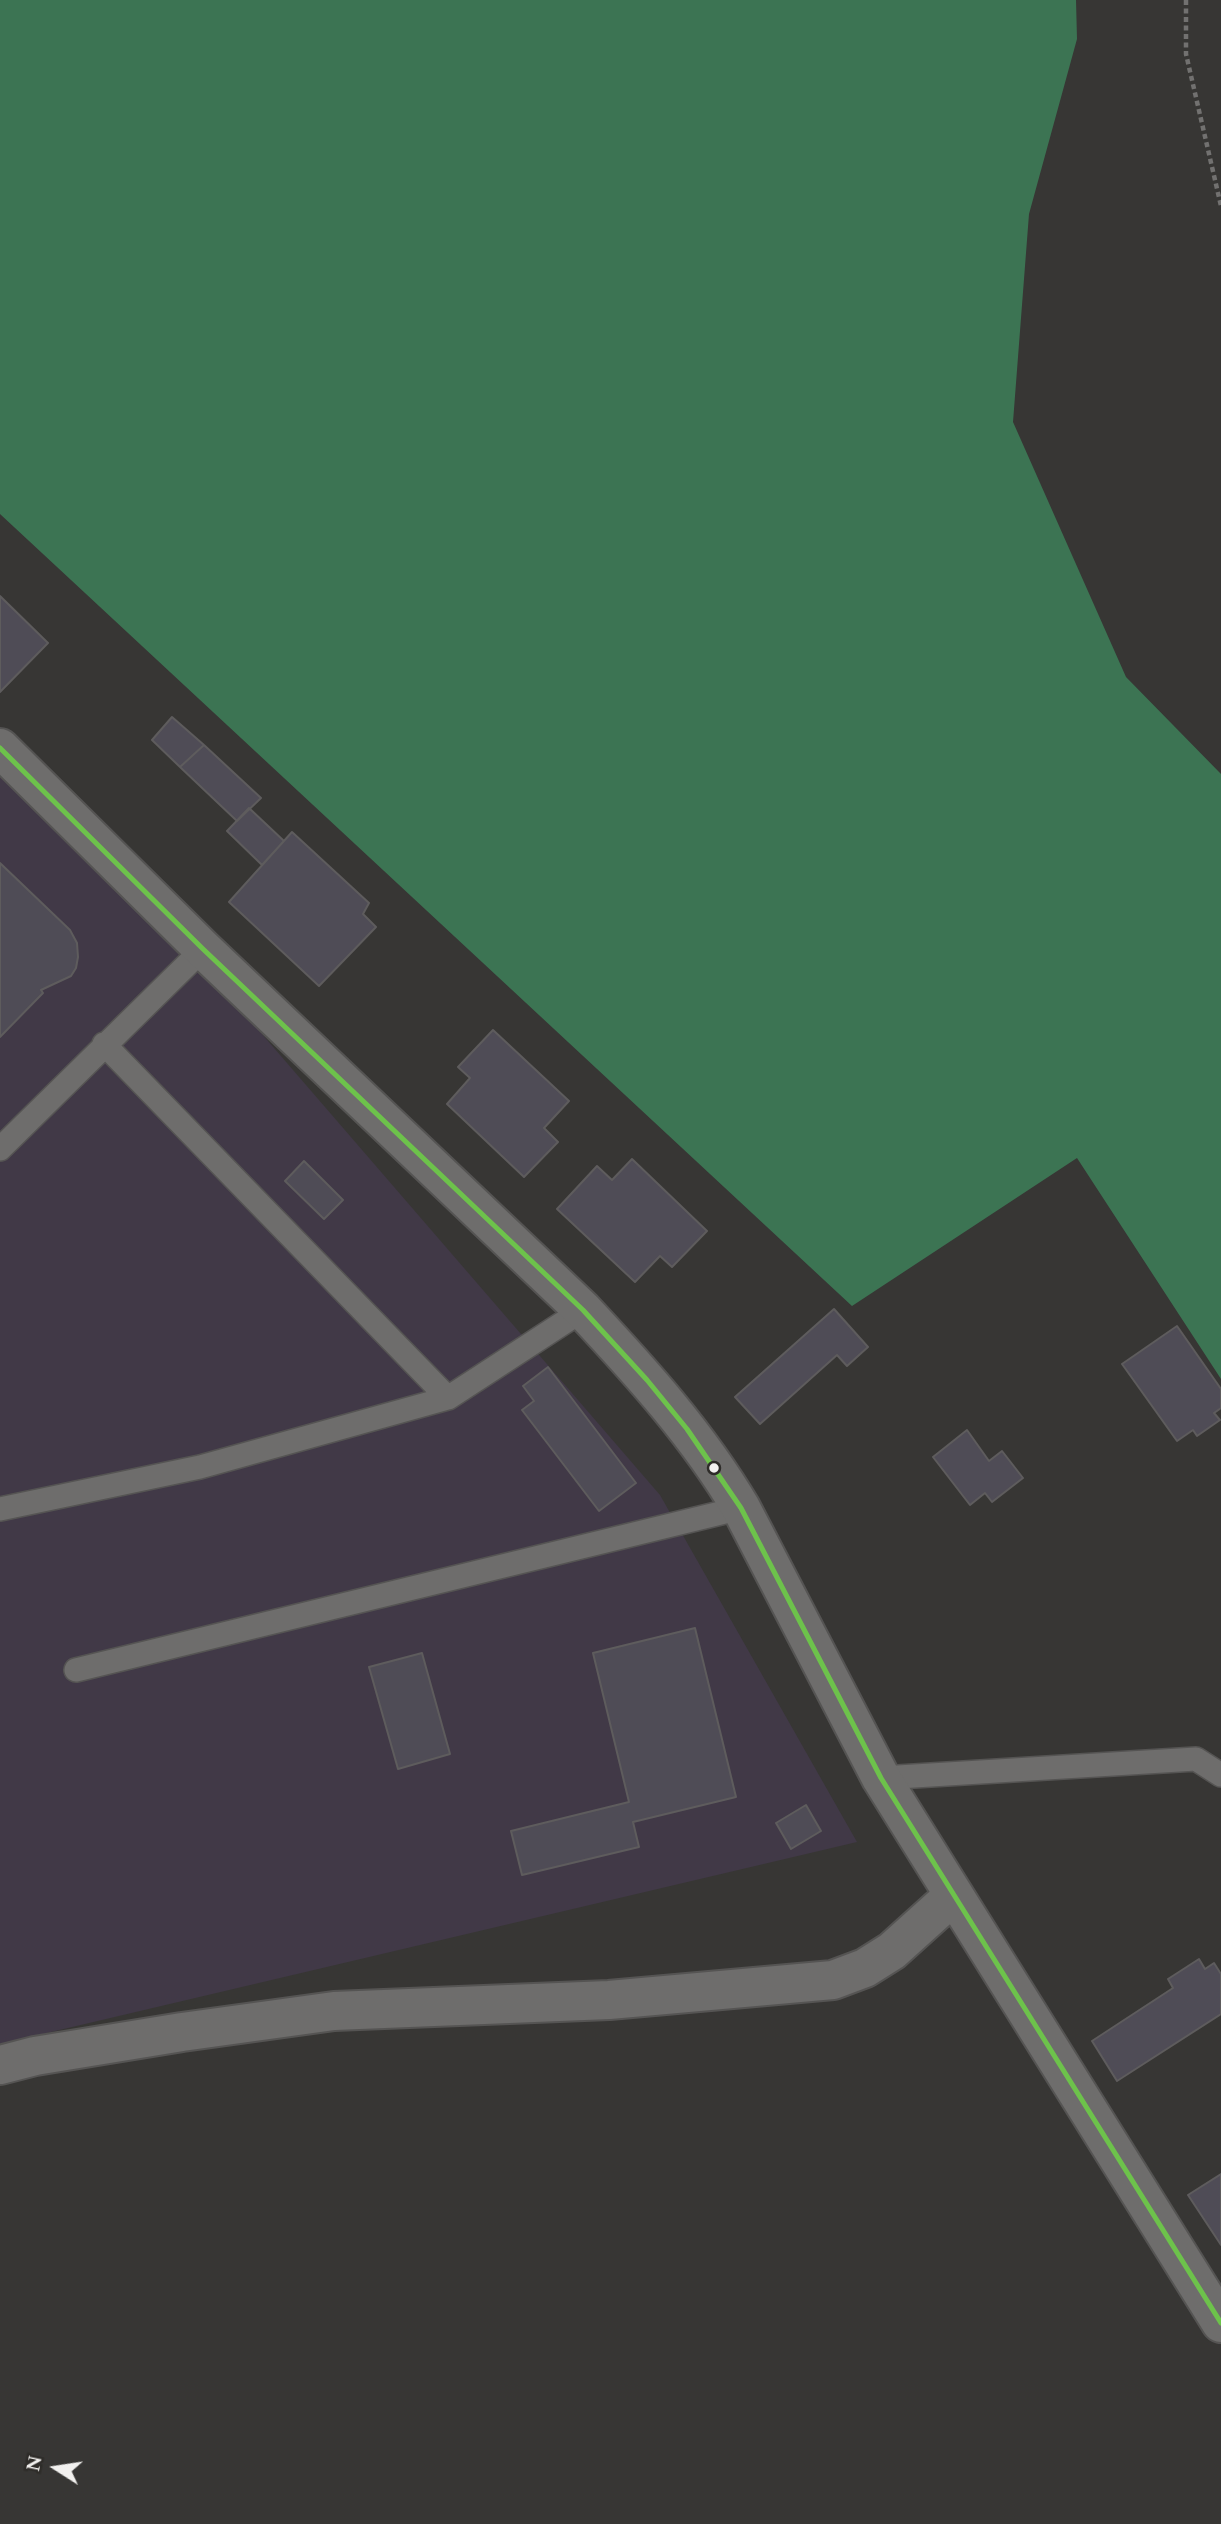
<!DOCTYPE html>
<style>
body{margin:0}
#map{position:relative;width:1221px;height:2524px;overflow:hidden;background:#373634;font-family:Spectral,serif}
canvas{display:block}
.north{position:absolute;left:21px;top:2433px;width:70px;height:70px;-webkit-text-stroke:5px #2e2c29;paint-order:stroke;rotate:282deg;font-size:19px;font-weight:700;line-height:28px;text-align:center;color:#f2f1ef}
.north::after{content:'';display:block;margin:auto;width:24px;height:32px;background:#f2f1ef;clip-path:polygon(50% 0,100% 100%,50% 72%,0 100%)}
</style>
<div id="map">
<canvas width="1221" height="2524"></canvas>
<div class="north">N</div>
</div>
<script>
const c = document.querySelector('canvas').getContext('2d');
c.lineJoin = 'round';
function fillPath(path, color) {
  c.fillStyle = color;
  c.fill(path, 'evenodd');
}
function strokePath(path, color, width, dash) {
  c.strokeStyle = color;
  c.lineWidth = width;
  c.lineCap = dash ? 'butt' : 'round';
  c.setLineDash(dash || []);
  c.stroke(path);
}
fillPath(new Path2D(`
 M0,761L192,953L660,1495L857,1842L0,2044Z`), '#413947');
fillPath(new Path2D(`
 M0,0H1076L1077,39L1029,214L1013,422L1126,677L1221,774V1379L1077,1158L852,1306L0,514Z`), '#3c7453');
const building = new Path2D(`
 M0,596L48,643L0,692Z
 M172,717L204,745L180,767L152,740Z
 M204,745L261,798L237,821L180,767Z
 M249,808L284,841L262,865L227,831Z
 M292,832L369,903L363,914L376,927L319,986L229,902Z
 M0,863L70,930L77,943L78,957L76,968L71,976L41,990L43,993L0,1037Z
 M493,1030L569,1101L544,1128L558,1142L524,1177L447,1104L470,1078L458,1067Z
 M632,1159L707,1231L672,1267L660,1256L635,1282L557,1209L597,1166L612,1180Z
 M304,1161L343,1200L324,1219L285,1181Z
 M834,1309L868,1347L847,1366L837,1355L760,1424L735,1397Z
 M1177,1326L1221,1389V1408L1214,1413L1220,1420L1197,1436L1193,1430L1177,1441L1122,1364Z
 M548,1367L636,1483L599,1511L522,1410L534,1401L523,1386Z
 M967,1430L989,1461L1002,1451L1023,1478L992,1502L985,1493L970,1505L933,1457Z
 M695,1628L736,1797L633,1822L639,1847L522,1875L511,1831L629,1802L593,1653Z
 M422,1653L450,1754L398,1769L369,1667Z
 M806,1805L821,1831L791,1849L776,1823Z
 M1199,1959L1205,1969L1214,1963L1221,1974V2014L1117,2081L1092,2041L1173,1988L1168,1979Z
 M1221,2174V2245L1188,2195Z`);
fillPath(building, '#4f4c56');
strokePath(building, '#5e5c5d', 2);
const lane = new Path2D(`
 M104,1044L448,1398
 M0,1149L203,949
 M0,1509L200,1467L448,1398L583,1310
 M76,1670L741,1508
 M881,1778L1196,1759L1221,1775`);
const street = new Path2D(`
 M0,748L203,949L583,1310C640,1371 698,1435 741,1508L881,1778L1221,2323
 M0,2065L35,2056L182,2032L334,2011L609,2000L833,1980L865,1968L892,1951L953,1896`);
strokePath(lane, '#555453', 26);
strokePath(street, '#555453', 42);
strokePath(new Path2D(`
 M1186,0V54L1221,206`), '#727170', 4.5, [5, 3.5]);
strokePath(lane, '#6e6d6c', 23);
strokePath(street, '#6e6d6c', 38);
strokePath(new Path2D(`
 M0,748L203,949L583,1310L647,1380L687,1429L741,1508L881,1778L1221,2323`), '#6dc24b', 5);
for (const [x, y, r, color] of [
 [714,1468,6,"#f2f1ef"]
]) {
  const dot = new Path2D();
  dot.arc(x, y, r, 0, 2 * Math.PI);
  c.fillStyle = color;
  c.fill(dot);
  strokePath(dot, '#2e2c29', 2.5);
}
</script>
